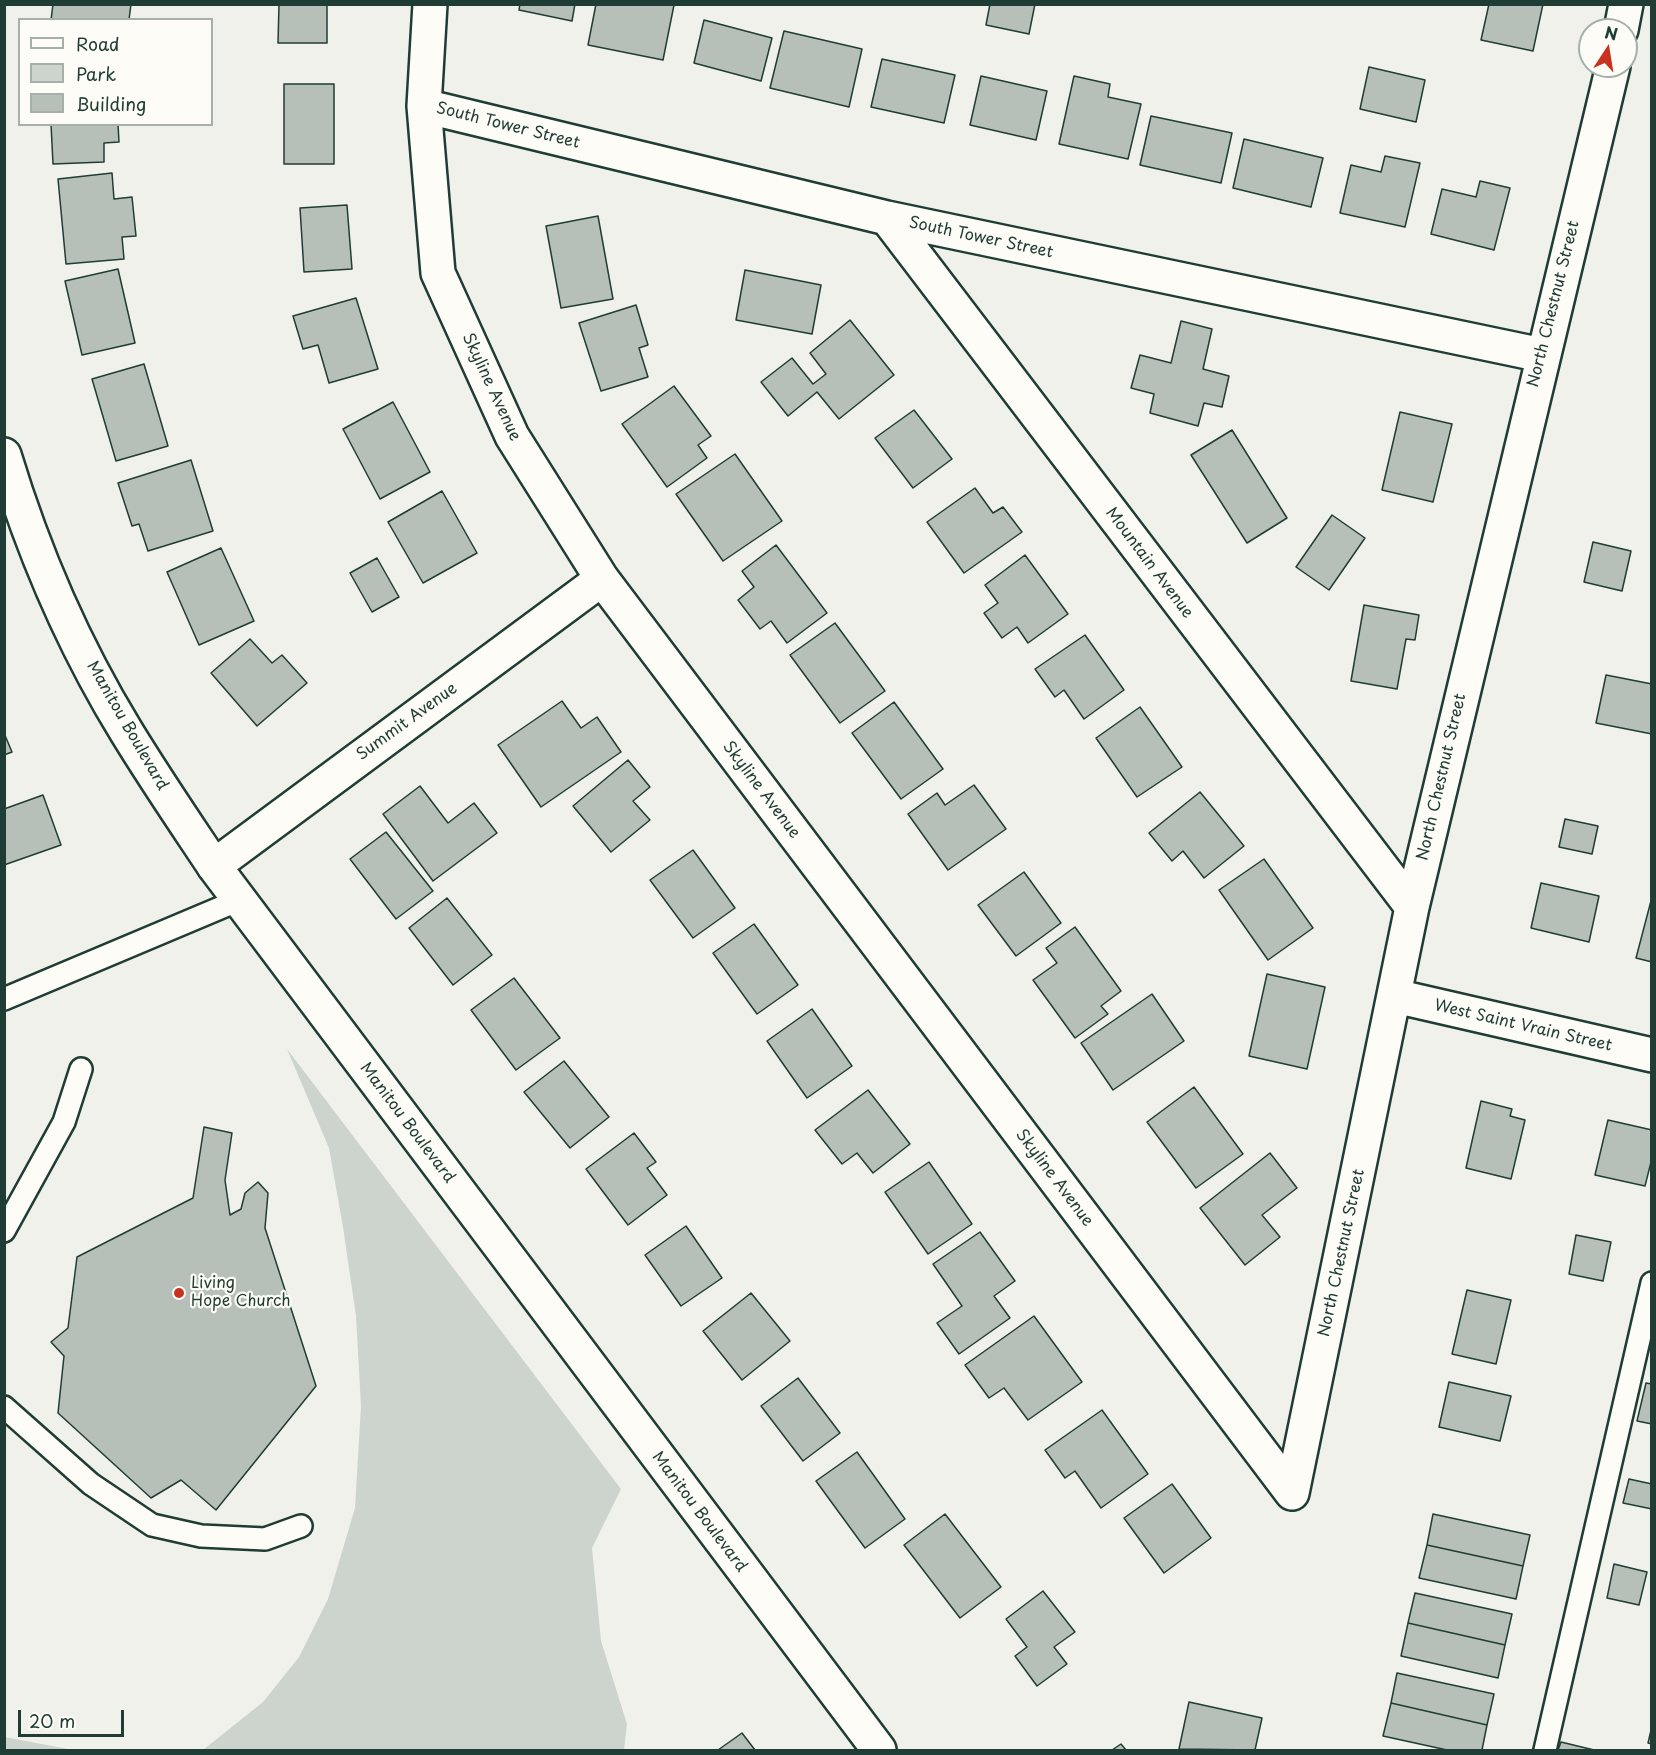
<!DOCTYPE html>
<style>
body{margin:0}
#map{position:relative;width:1656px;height:1755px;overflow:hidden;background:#f0f1eb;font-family:"Playpen Sans",sans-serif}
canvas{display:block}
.frame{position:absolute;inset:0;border:6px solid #1f3d34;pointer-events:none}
.legend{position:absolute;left:18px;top:18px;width:195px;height:108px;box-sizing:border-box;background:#fdfcf7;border:2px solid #a4b0a9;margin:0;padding:8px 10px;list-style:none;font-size:18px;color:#1f3d34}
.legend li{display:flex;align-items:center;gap:12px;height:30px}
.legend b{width:30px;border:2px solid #a4b0a9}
.north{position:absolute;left:1578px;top:18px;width:60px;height:60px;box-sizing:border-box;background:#fdfcf7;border:2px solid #a4b0a9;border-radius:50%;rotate:12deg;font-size:16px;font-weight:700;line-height:24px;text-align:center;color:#1f3d34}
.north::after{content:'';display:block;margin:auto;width:21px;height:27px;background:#c8321e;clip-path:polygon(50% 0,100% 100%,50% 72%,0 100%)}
.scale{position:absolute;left:18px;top:1710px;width:106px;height:27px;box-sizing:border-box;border:3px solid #1f3d34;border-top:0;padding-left:8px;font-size:18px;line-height:21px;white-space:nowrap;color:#1f3d34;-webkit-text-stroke:4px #fdfcf7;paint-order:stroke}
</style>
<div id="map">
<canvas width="1656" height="1755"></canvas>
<div class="frame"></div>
<ul class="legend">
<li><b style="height:8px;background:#fdfcf7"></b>Road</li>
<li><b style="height:16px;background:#cdd3cd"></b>Park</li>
<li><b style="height:16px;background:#b6bfb8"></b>Building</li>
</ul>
<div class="north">N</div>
<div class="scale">20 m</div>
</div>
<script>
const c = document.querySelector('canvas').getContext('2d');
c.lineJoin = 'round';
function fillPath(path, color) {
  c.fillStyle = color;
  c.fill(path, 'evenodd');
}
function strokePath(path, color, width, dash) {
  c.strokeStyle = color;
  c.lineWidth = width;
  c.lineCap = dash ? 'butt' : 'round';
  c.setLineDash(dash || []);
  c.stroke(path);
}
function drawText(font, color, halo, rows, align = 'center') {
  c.font = font + ' "Playpen Sans",sans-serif';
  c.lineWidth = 4.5;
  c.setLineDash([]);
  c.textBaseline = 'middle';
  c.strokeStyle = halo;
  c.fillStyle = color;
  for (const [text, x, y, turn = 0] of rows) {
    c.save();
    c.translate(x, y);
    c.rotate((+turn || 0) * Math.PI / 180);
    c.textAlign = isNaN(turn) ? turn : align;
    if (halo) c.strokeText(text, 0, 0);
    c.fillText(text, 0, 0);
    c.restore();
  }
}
fillPath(new Path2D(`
 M287,1049L621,1489L592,1548L601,1641L627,1724L624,1750H203L263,1702L299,1657L328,1599L355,1508L361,1406L356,1316L343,1227L329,1148Z
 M5,1737L73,1750H5Z`), '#cdd3cd');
const building = new Path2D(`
 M53,4H131L129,20H51Z
 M279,4H327V43H278Z
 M520,4H575L572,21L519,10Z
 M596,4L674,5L663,60L588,45Z
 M990,4H1035L1029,34L986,25Z
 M1489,4H1543L1533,51L1481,40Z
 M704,20L772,38L761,81L694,63Z
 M784,31L862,49L849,107L770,88Z
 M882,59L955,75L944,123L871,107Z
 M1369,67L1425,80L1416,122L1360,109Z
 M981,76L1047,91L1036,140L970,125Z
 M1074,76L1110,84L1108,97L1141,104L1128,159L1059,144Z
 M284,84H334V164H284Z
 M1151,116L1232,133L1221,183L1140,165Z
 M51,124H118L119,142L104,143V162L53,164Z
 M1244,139L1323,158L1311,207L1233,188Z
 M1385,156L1420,163L1405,227L1340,213L1351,165L1381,172Z
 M112,173L114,199L132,197L136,236L122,237L124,259L66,264L58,179Z
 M1480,181L1510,188L1494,250L1431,234L1442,189L1476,197Z
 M347,205L352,269L304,272L300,208Z
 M598,216L613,299L561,308L546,226Z
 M118,269L135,343L82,355L65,281Z
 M745,270L821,285L812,334L736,320Z
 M356,298L378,369L329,383L318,345L303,349L293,316Z
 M636,305L648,345L639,348L648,377L601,391L579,323Z
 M850,320L894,375L839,419L817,392L788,416L761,382L792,358L813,384L826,374L810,353Z
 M1181,321L1212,329L1203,369L1229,376L1222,407L1204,403L1198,426L1150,413L1154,394L1131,388L1140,355L1171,363Z
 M144,364L168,446L116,461L92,379Z
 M674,386L711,436L698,445L707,458L667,487L622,424Z
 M393,402L430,472L380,499L343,429Z
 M914,410L952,459L913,488L875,438Z
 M1400,412L1452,424L1433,502L1382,490Z
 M1232,430L1287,518L1247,543L1191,455Z
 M735,454L782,521L723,561L676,494Z
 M191,460L213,531L148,551L139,524L132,526L118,483Z
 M975,488L993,513L1003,507L1022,532L964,573L927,522Z
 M442,491L477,553L423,583L388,522Z
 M1332,515L1365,538L1329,590L1296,567Z
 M1593,542L1631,551L1622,591L1584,582Z
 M776,545L827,613L787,643L771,621L760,629L738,600L754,587L742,571Z
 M221,548L254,621L199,645L167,572Z
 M1025,555L1068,614L1028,643L1017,627L1002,638L984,613L998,603L985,585Z
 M377,558L399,597L372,612L350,573Z
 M1364,605L1419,615L1415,640L1406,639L1397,689L1351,681Z
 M835,623L885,691L840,723L790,655Z
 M1085,635L1124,690L1084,719L1064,690L1055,697L1035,669Z
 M250,639L272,663L282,655L307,683L257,726L211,673Z
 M1606,675L1652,684V734L1596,723Z
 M562,701L581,728L597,717L621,752L541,807L498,745Z
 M894,702L943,769L901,799L852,733Z
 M1140,707L1182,767L1137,797L1096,738Z
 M4,733L12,752L4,755Z
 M628,760L650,787L633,801L650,820L611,852L573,806Z
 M974,785L1006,829L948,870L908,814L937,793L945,805Z
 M420,786L448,823L474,803L497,833L433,881L383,814Z
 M1200,792L1244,846L1204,878L1183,851L1172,861L1149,833Z
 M43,795L61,845L4,865V809Z
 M1565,819L1598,826L1592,854L1559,847Z
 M386,832L433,891L396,919L350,859Z
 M693,850L735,908L693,938L650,880Z
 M1264,859L1313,928L1268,960L1219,890Z
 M1024,872L1061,923L1016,956L978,905Z
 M1541,883L1599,896L1589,942L1531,928Z
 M1652,897V962L1636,958Z
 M447,898L492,955L453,985L409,928Z
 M754,924L798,985L757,1014L713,953Z
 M1075,927L1121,991L1101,1006L1108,1014L1075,1038L1033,980L1057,963L1046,948Z
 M1267,974L1325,987L1307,1069L1249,1056Z
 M514,978L560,1038L516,1070L471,1010Z
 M1152,994L1184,1041L1113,1090L1081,1043Z
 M812,1009L852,1066L807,1098L767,1041Z
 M564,1061L609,1117L570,1148L524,1092Z
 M1194,1087L1243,1154L1196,1188L1147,1122Z
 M868,1090L910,1144L873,1173L857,1153L842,1164L815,1130Z
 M1481,1101L1512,1109L1510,1116L1525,1120L1511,1179L1466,1168Z
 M1608,1120L1652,1130V1158L1645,1186L1595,1175Z
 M204,1127L232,1133L225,1180L230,1215L241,1209L245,1193L258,1182L268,1193L265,1228L316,1386L216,1510L181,1480L151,1498L58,1413L64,1356L51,1342L68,1328L77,1257L193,1198Z
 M634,1133L656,1162L647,1168L667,1195L628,1225L586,1169Z
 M1270,1153L1297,1188L1262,1215L1280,1237L1245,1265L1200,1208Z
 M929,1162L972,1224L928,1254L885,1192Z
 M686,1226L722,1278L681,1306L645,1255Z
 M980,1232L1015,1281L994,1296L1010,1318L959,1354L937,1323L962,1306L933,1264Z
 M1576,1235L1611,1242L1603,1281L1569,1274Z
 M1467,1290L1511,1300L1496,1364L1452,1354Z
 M751,1293L790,1341L742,1380L703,1331Z
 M1034,1316L1082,1382L1028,1420L1004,1388L989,1398L965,1365Z
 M798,1378L840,1433L803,1461L761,1406Z
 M1449,1382L1511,1396L1500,1441L1439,1427Z
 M1646,1383L1652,1384V1424L1637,1421Z
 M1102,1410L1148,1474L1101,1508L1075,1471L1065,1478L1045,1450Z
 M857,1452L905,1519L865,1548L816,1481Z
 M1629,1479L1652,1484V1509L1623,1503Z
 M1172,1484L1211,1538L1164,1573L1124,1518Z
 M945,1514L1001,1587L960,1618L904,1545Z
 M1433,1514L1530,1535L1523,1566L1427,1545Z
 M1427,1545L1523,1566L1516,1599L1419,1578Z
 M1614,1564L1647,1572L1639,1605L1607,1598Z
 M1043,1591L1075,1632L1054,1647L1067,1664L1037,1686L1015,1656L1027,1647L1006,1619Z
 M1415,1593L1512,1614L1505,1645L1408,1623Z
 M1408,1623L1505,1645L1498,1678L1401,1656Z
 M1397,1673L1494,1694L1487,1725L1391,1703Z
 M1189,1702L1262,1718L1255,1750L1179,1749Z
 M1391,1703L1487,1725L1482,1750H1447L1383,1736Z
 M1652,1726V1744L1648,1743Z
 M742,1733L755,1750H718Z
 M1561,1742L1594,1750H1558Z
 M1121,1744L1126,1750H1112Z`);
fillPath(building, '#b6bfb8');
strokePath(building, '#1f3d34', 1.5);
const lane = new Path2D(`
 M4,999L239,900
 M4,1231L64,1122L81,1069
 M4,1407L91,1484L152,1525L201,1536L265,1539L301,1526
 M1545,1750L1652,1283`);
const street = new Path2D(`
 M430,4L424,106L438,273L512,436L602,579L1292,1493
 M1621,30L1626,4
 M424,106L887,218L1542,355
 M887,218L1412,907
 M214,866L602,579
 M1395,996L1652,1055
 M1292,1493L1412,907L1613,66`);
const secondary = new Path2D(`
 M4,455C33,551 74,646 126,731C154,777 184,821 214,866L879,1750`);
strokePath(lane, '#1f3d34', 26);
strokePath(street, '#1f3d34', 38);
strokePath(secondary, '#1f3d34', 38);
strokePath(lane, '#fdfcf7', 21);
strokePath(street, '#fdfcf7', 33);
strokePath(secondary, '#fdfcf7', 33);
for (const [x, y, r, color] of [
 [179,1293,6,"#c8321e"]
]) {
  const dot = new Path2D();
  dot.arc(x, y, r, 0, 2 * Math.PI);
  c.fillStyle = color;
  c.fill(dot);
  strokePath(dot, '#fdfcf7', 2);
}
drawText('16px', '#1f3d34', '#fdfcf7', [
 ["South Tower Street",508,126,14],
 ["South Tower Street",981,238,12],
 ["North Chestnut Street",1554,304,-76],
 ["Skyline Avenue",491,387,65],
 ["Mountain Avenue",1149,563,53],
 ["Summit Avenue",407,722,-36],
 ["Manitou Boulevard",127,726,60],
 ["North Chestnut Street",1442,777,-77],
 ["Skyline Avenue",761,790,53],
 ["West Saint Vrain Street",1523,1026,13],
 ["Manitou Boulevard",407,1123,53],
 ["Skyline Avenue",1054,1178,53],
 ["North Chestnut Street",1342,1253,-78],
 ["Manitou Boulevard",699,1512,53]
]);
drawText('16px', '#1f3d34', '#fdfcf7', [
 ["Living",191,1284],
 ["Hope Church",191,1302]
], 'left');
</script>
